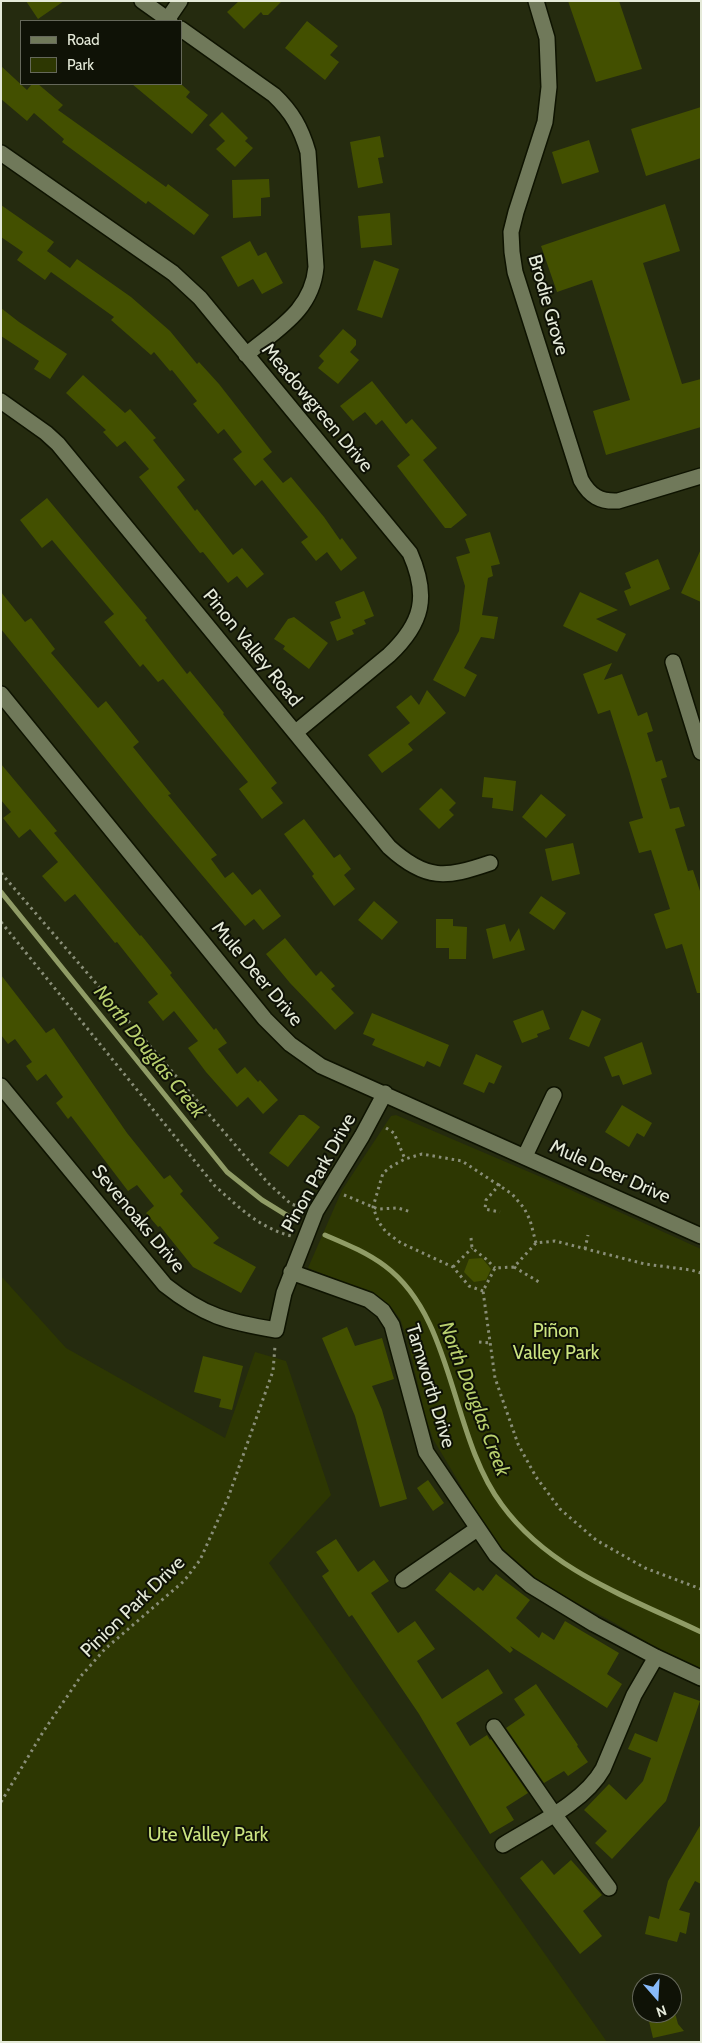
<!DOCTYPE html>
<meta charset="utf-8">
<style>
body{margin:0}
#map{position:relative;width:702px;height:2043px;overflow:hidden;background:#252b0f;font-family:Cabin,sans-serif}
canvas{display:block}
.frame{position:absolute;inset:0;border:2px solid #e5ead9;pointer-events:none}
.legend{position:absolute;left:20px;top:20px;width:162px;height:65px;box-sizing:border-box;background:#0f1206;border:1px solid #65685a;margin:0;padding:6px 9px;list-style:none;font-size:15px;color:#e5ead9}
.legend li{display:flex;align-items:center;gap:10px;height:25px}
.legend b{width:25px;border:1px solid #65685a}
.north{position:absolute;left:632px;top:1973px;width:50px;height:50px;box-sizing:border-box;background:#0f1206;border:1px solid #65685a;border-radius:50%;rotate:161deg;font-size:14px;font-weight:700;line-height:20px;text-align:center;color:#e5ead9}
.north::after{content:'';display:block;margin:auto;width:18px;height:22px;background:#87bbfb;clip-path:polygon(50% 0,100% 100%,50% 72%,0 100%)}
</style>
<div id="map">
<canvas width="702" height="2043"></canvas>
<div class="frame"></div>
<ul class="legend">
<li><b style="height:6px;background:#70795a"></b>Road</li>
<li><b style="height:14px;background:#2d3702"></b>Park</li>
</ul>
<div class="north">N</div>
</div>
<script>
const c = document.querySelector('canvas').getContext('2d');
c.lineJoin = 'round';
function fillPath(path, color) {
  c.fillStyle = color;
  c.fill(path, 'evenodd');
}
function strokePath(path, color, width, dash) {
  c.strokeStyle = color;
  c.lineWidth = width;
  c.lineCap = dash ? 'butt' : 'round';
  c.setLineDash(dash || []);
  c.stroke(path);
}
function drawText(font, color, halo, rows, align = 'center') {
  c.font = font + ' Cabin,sans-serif';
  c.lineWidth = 4;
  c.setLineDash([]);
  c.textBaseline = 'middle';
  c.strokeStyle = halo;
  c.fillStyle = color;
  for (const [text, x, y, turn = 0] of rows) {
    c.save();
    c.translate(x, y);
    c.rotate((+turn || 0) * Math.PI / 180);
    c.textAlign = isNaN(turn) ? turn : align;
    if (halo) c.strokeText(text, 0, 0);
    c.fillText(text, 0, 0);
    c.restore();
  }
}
fillPath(new Path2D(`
 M396,1115L562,1186L701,1249V1670L666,1654L613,1622L560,1594L523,1570L500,1546L473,1506L433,1439L425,1415L407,1338L400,1319L391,1307L378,1296L308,1268L342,1190L391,1116Z
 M1,1276L66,1348L225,1438L255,1352L286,1361L331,1495L269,1563L607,2042H1Z`), '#2d3702');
strokePath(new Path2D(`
 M1,892L227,1172L262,1200L288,1216
 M325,1235C346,1244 366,1252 385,1266C455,1318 450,1436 502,1505C550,1571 630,1598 701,1632`), '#909c66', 5);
fillPath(new Path2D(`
 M26,1H64L38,19Z
 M239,1H282L268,15H263L261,12L244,29L227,12Z
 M568,1H619L642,69L596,82Z
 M307,21L338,46L330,55L339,62L325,80L285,48Z
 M1,66L27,90L32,84H38L63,105L58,110L166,187L168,184L209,215L194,235L148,201L146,204L62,142L64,139L34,113L27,121L1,99Z
 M132,84H181L190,92L186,97L208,115L192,134Z
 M701,107V158L646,176L631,129Z
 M222,112L248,138L245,141L253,148L235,167L216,149L225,141L209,125Z
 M380,136L384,157L378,158L383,183L358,188L350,142Z
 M589,140L599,172L562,184L552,152Z
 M269,179L270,197L261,198V216L233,218L232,180Z
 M665,204L680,251L643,263L682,384L701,379V427L606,455L593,411L630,400L592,280L557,292L541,246Z
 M1,205L54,242L47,251L70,268L77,259L131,297L170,331L197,364L199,362L219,384L272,452L263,459L283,483L291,477L324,517L340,540L342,538L357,558L341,571L327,552L316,561L301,542L308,537L262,480L255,486L233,459L242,452L224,429L218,434L193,404L197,401L172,370L170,371L154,352L151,355L111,320L114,317L51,272L45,280L17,260L23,252L1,237Z
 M390,213L392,245L361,248L358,216Z
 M250,241L258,256L266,252L283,283L262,294L253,279L238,287L221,257Z
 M374,260L399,269L382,318L357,310Z
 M1,308L19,322L67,354L50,379L34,369L39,361L1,336Z
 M343,329L356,340V345L350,352L359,360L338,384L318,368L324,361L319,356Z
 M83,375L125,413L130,409L156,438L153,440L185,480L177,487L195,511L197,509L233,555L242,548L264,574L247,588L237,576L228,583L203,552L200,553L139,477L149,469L125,441L117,447L103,432L106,430L66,393Z
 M372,381L406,424L412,419L437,448L423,460L467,515L451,528H445L397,466L410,455L382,420L376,425L365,412L353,421L340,406Z
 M47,498L147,618L145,620L187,674L190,671L224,713L223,714L277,783L271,788L283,803L262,819L239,789L248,782L163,679L158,682L143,664L140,667L104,622L114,614L52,540L42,548L20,520Z
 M490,532L500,564L491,566L493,576L488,578L482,615L498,617L494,639L481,637L464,668L477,675L465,697L433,680L459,631L465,586L456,557L470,553L465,539Z
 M701,549V602L681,593Z
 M658,559L670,589L630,606L624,591L631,588L625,573Z
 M364,591L374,616L364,620L366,624L352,630L354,634L337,641L330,622L341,618L335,602Z
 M1,592L25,622L31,618L55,649L51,653L98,708L106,701L139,742L133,747L171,794L168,795L217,855L211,859L225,878L233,872L252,895L260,889L281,916L263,930L254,919L245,926L148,811L1,629Z
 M580,592L618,610L596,619L626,634L617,652L563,626Z
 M294,617L328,643L309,669L283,649L285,646L274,639L288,619Z
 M612,663L604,680L622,674L638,716L647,712L653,731L647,733L656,762L662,760L667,777L661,779L670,809L679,807L685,826L675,829L688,871L693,870L701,894V993H697L682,944L666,949L654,914L670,909L651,850L639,853L629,822L643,818L629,770L610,710L598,714L583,674Z
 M427,690L446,713L408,744L413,750L382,773L368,755L410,723L396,707L411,695L419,705Z
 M1,764L57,831L54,833L140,936L141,935L172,973L170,975L214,1030L216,1028L227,1043L218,1049L237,1074L245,1067L258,1082L260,1080L278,1100L263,1114L248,1097L237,1107L206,1072L188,1048L198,1041L174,1011L163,1021L148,1002L158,994L117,942L115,943L75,894L65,902L42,876L58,862L30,829L19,838L3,818L11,812L1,800Z
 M484,777L516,781L513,811L492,808L493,798L482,797Z
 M441,788L456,803L449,810L454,815L439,829L419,809Z
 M541,794L566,815L546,838L522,817Z
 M304,819L334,858L340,854L351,869L344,875L355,889L334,906L312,876L314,874L284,834Z
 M573,843L580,874L552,881L545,849Z
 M541,896L566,913L554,930L529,913Z
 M374,901L398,922L382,940L358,920Z
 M436,919H453V926L467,927L466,959H449V948H436Z
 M505,924L510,942L519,928L525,950L493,959L486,929Z
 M285,938L316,976L321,971L335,986L331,989L354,1013L335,1030L290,983L266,954Z
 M1,975L46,1033L54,1028L127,1133L164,1179L170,1175L183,1191L180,1194L219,1238L213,1243L256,1267L241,1293L193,1267L160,1226L158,1227L146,1213L154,1206L137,1185L128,1191L71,1116L68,1119L56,1103L63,1097L46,1074L37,1081L26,1066L32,1062L15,1039L8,1044L1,1035Z
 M543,1010L550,1029L537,1034L538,1037L522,1043L513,1021Z
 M582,1010L601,1019L589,1047L569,1039Z
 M372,1013L449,1045L440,1067L427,1061L424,1067L372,1045L375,1039L363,1034Z
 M642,1042L652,1074L623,1085L619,1075L612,1077L604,1057Z
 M476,1054L502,1066L494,1084L489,1082L484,1093L463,1084Z
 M622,1105L652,1123L644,1137L637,1133L629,1147L605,1132Z
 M299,1115H304L320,1127L288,1167L269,1153Z
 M482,1258L491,1269L486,1280L474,1282L464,1272L469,1259Z
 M347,1327L355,1346L382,1338L394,1379L372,1386L382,1410L407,1499L380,1507L355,1416L322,1338Z
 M203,1356L243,1366L232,1410L219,1407L221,1399L194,1392Z
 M428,1480L444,1503L433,1511L417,1488Z
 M336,1539L358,1572L374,1560L389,1581L371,1593L398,1633L415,1621L435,1649L417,1661L442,1699L488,1669L503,1693L456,1723L470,1746L487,1735L490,1740L491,1739L528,1793L506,1807L514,1820L490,1834L419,1714L352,1615L349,1617L322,1576L329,1571L316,1552Z
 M450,1572L474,1591L478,1587L483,1591L496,1574L530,1600L516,1618L539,1638L542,1632L554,1640L565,1621L619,1653L607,1674L622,1684L607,1708L510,1646L513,1650L510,1653L435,1590Z
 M536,1684L578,1745L577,1746L588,1762L568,1776L564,1771L544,1783L506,1728L525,1715L514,1699Z
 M674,1692L700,1701L666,1801L612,1859L595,1843L607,1831L584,1810L609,1784L626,1800L643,1781L651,1758L628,1749L635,1733L657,1742Z
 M701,1824V1884L695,1881L679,1910L690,1913L686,1934L680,1932L677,1942L645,1934L649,1916L659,1919L668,1881Z
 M542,1860L554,1875L571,1860L602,1895L583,1911L602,1936L580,1954L520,1878Z
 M647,2013H675L678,2024L684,2031L653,2038Z`), '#435000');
const minor = new Path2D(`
 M142,1L170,21
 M536,1L547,38L549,87L545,122L516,212L511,232L512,252L515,272L581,480C590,496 600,502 618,501L701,476
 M167,20L180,1
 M181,29L274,95C292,112 301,128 308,152L316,267C312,311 277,329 246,355
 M1,153L173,273L200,298L410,553C429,596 423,623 389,655L296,732
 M1,401L46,433L58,444L389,847C426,881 446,878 490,863
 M673,662L701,752
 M1,694L265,1019L290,1044L321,1066L701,1236
 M1,1086L165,1285C204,1316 228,1322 276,1330L284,1293L316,1211L362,1136L385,1093
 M525,1156L554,1095
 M291,1272L369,1300L383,1311L392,1325L397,1344L426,1452L496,1555L530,1585L594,1624L656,1657L701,1678
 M403,1580L477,1529
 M494,1727L554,1814L609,1888
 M503,1845C535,1825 584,1803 603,1769L634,1695L656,1657`);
strokePath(minor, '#0e1300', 18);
strokePath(new Path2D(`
 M1,873L268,1183L291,1204L301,1207
 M1,922L215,1186C240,1208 258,1227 291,1236
 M386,1128L394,1133L405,1159
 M500,1184L486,1200L485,1209L500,1212
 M344,1195L378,1209L398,1208L411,1212
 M471,1238L472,1248L486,1259L495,1268
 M585,1249L588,1235
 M453,1267L472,1248
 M514,1267L539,1282
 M701,1273L691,1270L645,1264L555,1241L536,1243L514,1267L495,1268L483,1291L495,1378L518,1444L536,1477L560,1509L596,1540L645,1568L701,1589
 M483,1291L469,1286L453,1267L401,1243L386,1232L378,1221L373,1207L383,1173L392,1166L405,1159L422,1154L462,1161L512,1194L524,1208L530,1220L536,1243
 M479,1342L490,1343
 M1,1802L43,1732L81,1676L105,1649L184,1581L200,1560L228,1498L273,1371L275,1346`), '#898e78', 3, [2.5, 4]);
strokePath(minor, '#70795a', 15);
drawText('19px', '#e5ead9', '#0f1206', [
 ["Brodie Grove",548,305,74],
 ["Meadowgreen Drive",317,408,50],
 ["Pinon Valley Road",252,648,51],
 ["Mule Deer Drive",257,974,50],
 ["Mule Deer Drive",610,1172,24],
 ["Pinon Park Drive",319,1173,-61],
 ["Sevenoaks Drive",138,1219,50],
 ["Tamworth Drive",430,1386,73],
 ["Pinion Park Drive",133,1607,-44]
]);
drawText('19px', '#cce481', '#0f1206', [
 ["Piñon",556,1331],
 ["Valley Park",556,1353],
 ["Ute Valley Park",208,1835]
]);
drawText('italic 20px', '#b9d06e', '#0f1206', [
 ["North Douglas Creek",149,1052,51],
 ["North Douglas Creek",474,1399,69]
]);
</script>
